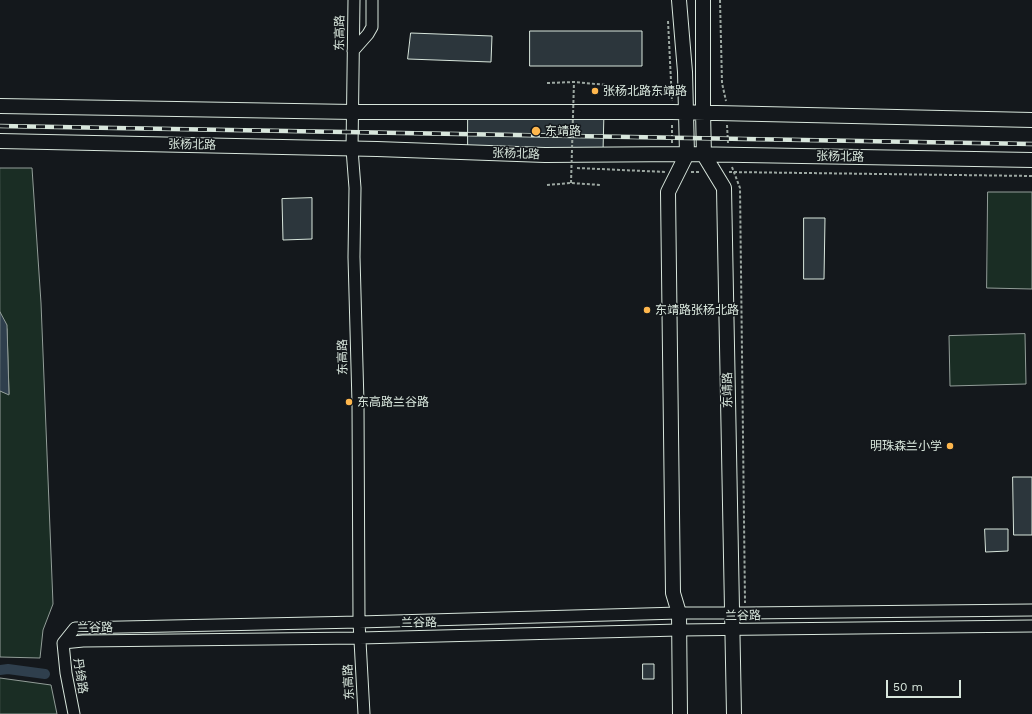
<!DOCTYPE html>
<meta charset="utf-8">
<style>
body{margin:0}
#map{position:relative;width:1032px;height:714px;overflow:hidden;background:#14181c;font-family:"Work Sans",sans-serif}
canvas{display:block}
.scale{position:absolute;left:886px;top:680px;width:75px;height:18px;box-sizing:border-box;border:2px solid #d8e6dc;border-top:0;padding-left:5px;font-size:12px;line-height:14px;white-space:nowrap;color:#d8e6dc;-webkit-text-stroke:3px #14181c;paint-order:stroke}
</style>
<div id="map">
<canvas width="1032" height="714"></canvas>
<div class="scale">50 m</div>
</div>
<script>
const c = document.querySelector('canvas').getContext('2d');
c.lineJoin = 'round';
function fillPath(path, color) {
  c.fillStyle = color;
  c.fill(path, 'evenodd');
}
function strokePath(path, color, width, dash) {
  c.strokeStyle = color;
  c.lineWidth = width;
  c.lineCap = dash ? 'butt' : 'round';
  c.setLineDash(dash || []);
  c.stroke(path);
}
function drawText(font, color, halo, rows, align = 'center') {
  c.font = font + ' "Work Sans","Noto Sans SC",sans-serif';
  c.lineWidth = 3;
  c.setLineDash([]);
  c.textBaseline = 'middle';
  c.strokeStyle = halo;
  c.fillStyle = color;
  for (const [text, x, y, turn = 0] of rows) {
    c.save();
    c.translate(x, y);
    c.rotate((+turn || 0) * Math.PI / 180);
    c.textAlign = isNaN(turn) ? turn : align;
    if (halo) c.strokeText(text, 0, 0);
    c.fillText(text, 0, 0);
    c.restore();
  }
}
const green = new Path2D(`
 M0,168H32L41,303L53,604L43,630L40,658L0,657V391L9,394L7,329L0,315Z
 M988,192H1032V289L987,288Z
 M1025,334L1026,384L950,386L949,336Z
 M0,678L51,685L57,714H0Z`);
fillPath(green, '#1a2d24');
strokePath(green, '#939e99', 1);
const water = new Path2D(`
 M0,312L7,325L9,395L0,391Z`);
fillPath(water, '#2f3f4d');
strokePath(water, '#939e99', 1);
strokePath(new Path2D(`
 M0,670L8,669L45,674`), '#2f3f4d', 10);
const building = new Path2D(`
 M530,31H642V66H530Z
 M411,33L492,36L491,62L408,59Z
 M468,109L604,111L603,152L468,150Z
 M312,198V239L283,240L282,199Z
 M804,218H825L824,279H804Z
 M1013,477H1032V535H1014Z
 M985,529H1008V551L986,552Z
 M643,664H654V679H643Z`);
fillPath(building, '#2c363c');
strokePath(building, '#d8e6dc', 1);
const minor = new Path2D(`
 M354,0L352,149L355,188L354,257L358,403L359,622L364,714
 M353,51L368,34L372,27V0
 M63,643L75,628L359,622L679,613H745L1032,610
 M63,643L83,641L360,638L679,630L1032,626
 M63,643L66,673L74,714`);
const major = new Path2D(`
 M679,0L685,72L687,154L668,192L673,593L679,613L680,714
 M703,0V112L704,155L724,188L734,714
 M0,106L353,112H672L1032,120
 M0,141L377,149L545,155L687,154L1032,160`);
strokePath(minor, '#d8e6dc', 13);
strokePath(major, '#d8e6dc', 16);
strokePath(new Path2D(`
 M720,0L722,83L726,101
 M668,21L672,101
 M547,83L574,82L607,85
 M727,125L728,143
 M672,143V123
 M732,167L740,188L745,603
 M577,168L666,172
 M691,172H700
 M729,172L1032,176
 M547,185L571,183L601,185`), '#9da8a2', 2, [3, 2]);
strokePath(minor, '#14181c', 11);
strokePath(major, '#14181c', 14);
const rail = new Path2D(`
 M0,126L1032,144`);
strokePath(rail, '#d8e6dc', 4.5);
strokePath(rail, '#14181c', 3, [9]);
strokePath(new Path2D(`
 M571,183L574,82`), '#9da8a2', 2, [3, 2]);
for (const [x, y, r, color] of [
 [595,91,4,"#ffb74d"],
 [536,131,5,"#ffb74d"],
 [647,310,4,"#ffb74d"],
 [349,402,4,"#ffb74d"],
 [950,446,4,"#ffb74d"]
]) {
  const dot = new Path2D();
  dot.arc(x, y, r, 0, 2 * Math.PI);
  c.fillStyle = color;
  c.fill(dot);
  strokePath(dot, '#14181c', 1.5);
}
drawText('12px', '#d8e6dc', '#14181c', [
 ["东高路",340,33,-89],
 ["张杨北路",192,145,1],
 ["张杨北路",516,154,2],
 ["张杨北路",840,157,1],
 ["东高路",343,357,-91],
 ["东靖路",728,390,-91],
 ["兰谷路",743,616,-1],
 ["兰谷路",419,623,-1],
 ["兰谷路",95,628,-1],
 ["丹绮路",80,676,81],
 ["东高路",349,682,-93]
]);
drawText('12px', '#d8e6dc', '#14181c', [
 ["张杨北路东靖路",603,91],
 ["东靖路",545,131],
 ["东靖路张杨北路",655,310],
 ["东高路兰谷路",357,402],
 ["明珠森兰小学",942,446,"right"]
], 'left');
</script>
